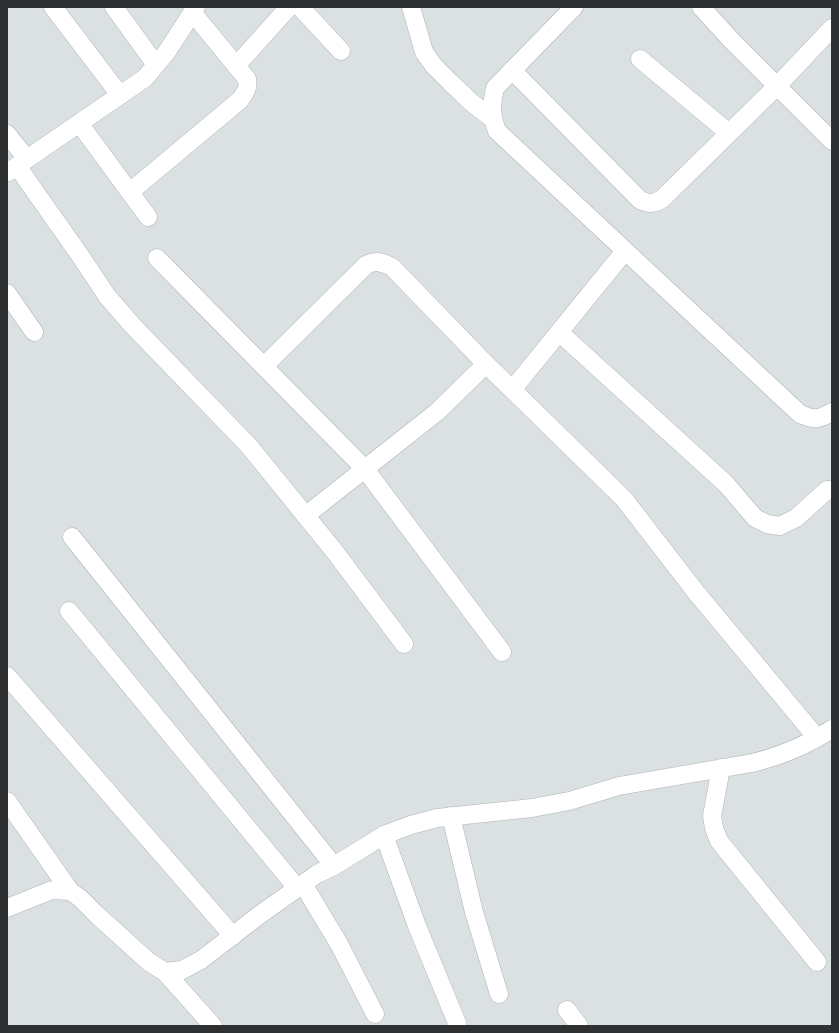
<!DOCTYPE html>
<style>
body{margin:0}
#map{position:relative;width:839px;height:1033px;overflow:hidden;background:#dbe0e2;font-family:Quicksand,sans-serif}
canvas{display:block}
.frame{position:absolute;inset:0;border:8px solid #2f3031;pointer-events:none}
</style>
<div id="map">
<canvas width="839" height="1033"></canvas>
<div class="frame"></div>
</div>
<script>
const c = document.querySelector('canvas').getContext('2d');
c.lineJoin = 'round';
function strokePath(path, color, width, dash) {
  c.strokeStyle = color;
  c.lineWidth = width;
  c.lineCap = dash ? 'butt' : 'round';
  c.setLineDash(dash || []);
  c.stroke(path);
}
const minor = new Path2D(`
 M53,7L120,95
 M114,7L156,65
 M300,7L341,51
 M411,7L424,52L434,66L449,81L472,103L493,119
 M574,7L495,88C491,105 491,115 497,131L800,414C814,420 818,420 832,412
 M701,7L733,42L832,141
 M640,59L729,133
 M236,66L289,7
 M512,70L640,200C649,204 654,204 662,199L777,86L832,28
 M79,123L148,217
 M7,134L27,159
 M17,166L79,254L107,296L133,326L249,446L335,552L404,644
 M8,172L145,78L166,53L196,7
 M130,192L240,100C245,93 249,88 247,79L192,12
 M157,258L365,469L502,652
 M7,293L34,332
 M559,332L726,484L755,518L767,524L780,526L796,518L827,490H832
 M264,366L366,265C376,260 382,262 392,267L486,364L624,499L695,591L817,738
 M512,390L625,251
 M305,516L437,412L486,364
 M72,537L334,866
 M69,611L297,888
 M7,676L233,936
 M721,768L712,816L714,828L719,841L817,962
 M7,801L70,891
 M451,816L474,912L499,994
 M384,835L417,926L457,1023
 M303,884L339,944L375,1014
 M7,908L52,890L70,891L80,898L97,915L149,962L165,972L182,970L201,960L258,916L317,874L334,866L384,835L411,825L437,818L532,808L569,801L619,786L752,763C781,756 807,745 832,729
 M165,972L213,1026
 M567,1010L579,1026`);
strokePath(minor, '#aeb3b5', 19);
strokePath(minor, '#fff', 18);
</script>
